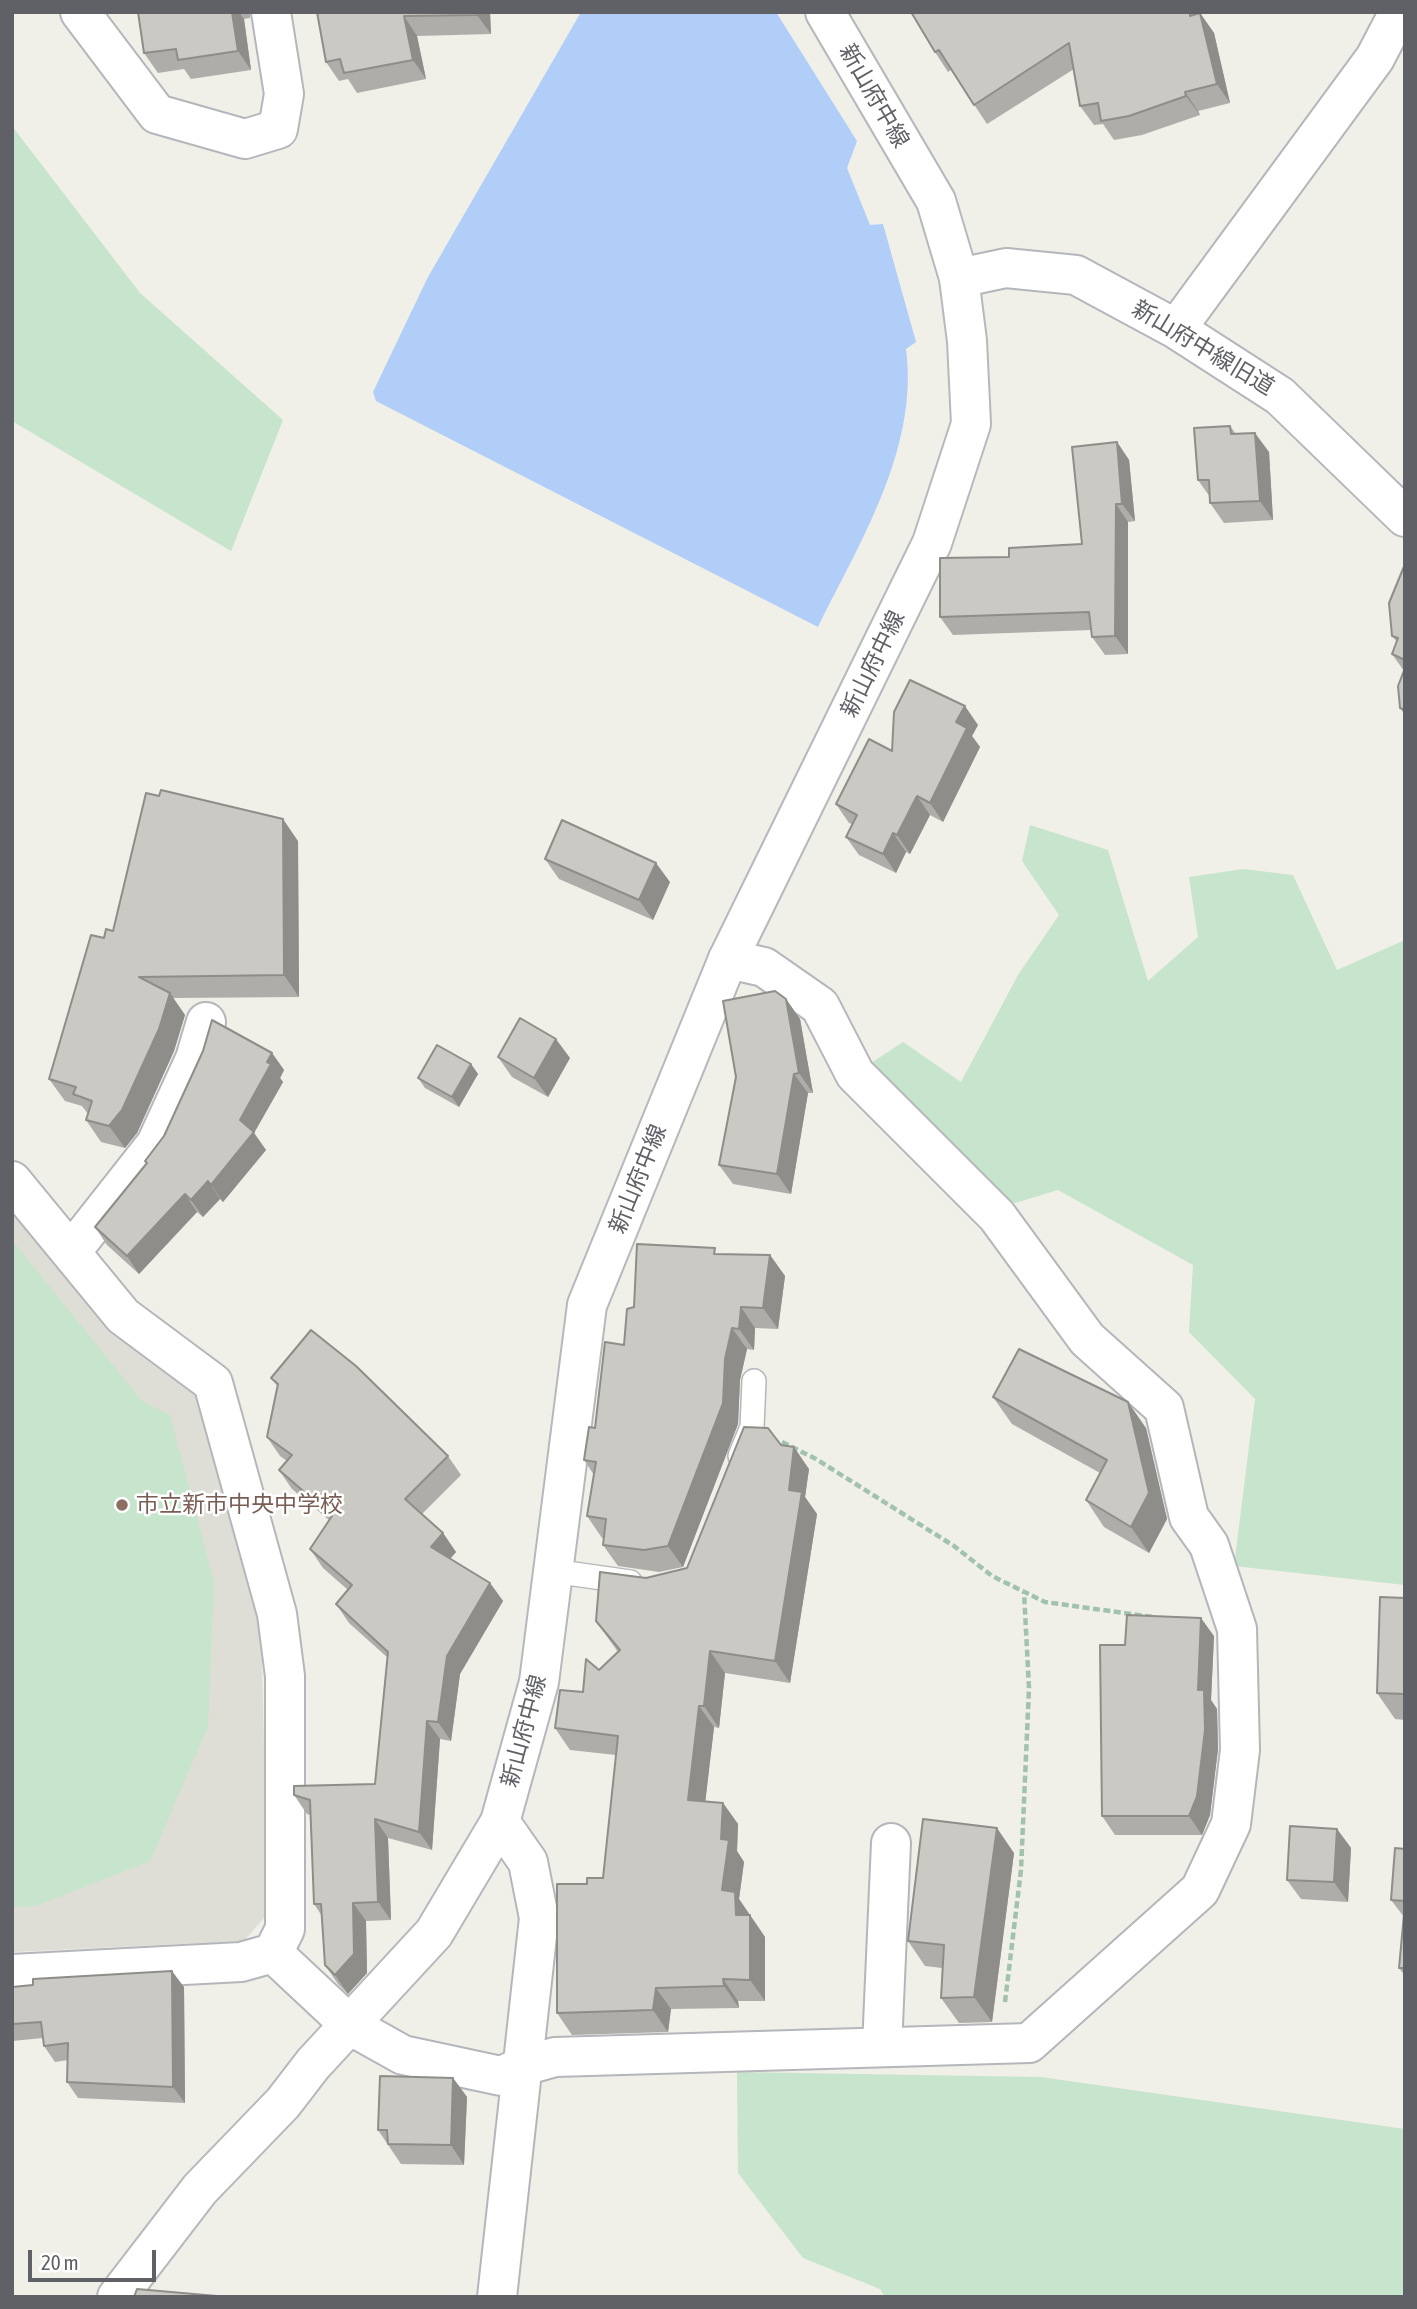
<!DOCTYPE html>
<meta charset="utf-8">
<style>
body{margin:0}
#map{position:relative;width:1417px;height:2309px;overflow:hidden;background:#f0efe8;font-family:"Asap Condensed",sans-serif}
canvas{display:block}
.frame{position:absolute;inset:0;border:14px solid #5f6166;pointer-events:none}
.scale{position:absolute;left:28px;top:2250px;width:128px;height:32px;box-sizing:border-box;border:4px solid #5f6166;border-top:0;padding-left:9px;font-size:21px;line-height:24px;white-space:nowrap;color:#5f6166;-webkit-text-stroke:5px #fff;paint-order:stroke}
</style>
<div id="map">
<canvas width="1417" height="2309"></canvas>
<div class="frame"></div>
<div class="scale">20 m</div>
</div>
<script>
const c = document.querySelector('canvas').getContext('2d');
c.lineJoin = 'round';
function fillPath(path, color) {
  c.fillStyle = color;
  c.fill(path, 'evenodd');
}
function strokePath(path, color, width, dash) {
  c.strokeStyle = color;
  c.lineWidth = width;
  c.lineCap = dash ? 'butt' : 'round';
  c.setLineDash(dash || []);
  c.stroke(path);
}
function drawText(font, color, halo, rows, align = 'center') {
  c.font = font + ' "Asap Condensed","Noto Sans JP",sans-serif';
  c.lineWidth = 5;
  c.setLineDash([]);
  c.textBaseline = 'middle';
  c.strokeStyle = halo;
  c.fillStyle = color;
  for (const [text, x, y, turn = 0] of rows) {
    c.save();
    c.translate(x, y);
    c.rotate((+turn || 0) * Math.PI / 180);
    c.textAlign = isNaN(turn) ? turn : align;
    if (halo) c.strokeText(text, 0, 0);
    c.fillText(text, 0, 0);
    c.restore();
  }
}
fillPath(new Path2D(`
 M12,1206L115,1335L202,1390L261,1621L268,1913L244,1941L12,1952Z`), '#dfded6');
fillPath(new Path2D(`
 M12,126L140,293L283,420L231,551L12,421Z
 M1030,825L1108,850L1148,981L1198,937L1189,877L1243,869L1293,875L1337,970L1405,940V1585L1234,1566L1255,1399L1189,1332L1193,1265L1058,1190L995,1209L859,1071L903,1042L961,1082L1018,975L1059,915L1022,861Z
 M12,1240L142,1401L170,1415L214,1582L208,1726L150,1861L36,1906L12,1907Z
 M737,2072L1041,2077L1405,2129V2297H885L880,2289L803,2258L738,2173Z`), '#c7e4cc');
fillPath(new Path2D(`
 M581,12H776L857,141L847,168L870,225L883,224L916,342L906,349C919,448 860,542 818,627L376,401L373,392L428,277Z`), '#b0cef7');
const service = new Path2D(`
 M740,1456L752,1427L754,1381
 M553,1571L630,1582`);
const minor = new Path2D(`
 M80,12L157,114L245,139L278,129L284,94L271,12
 M959,278L1006,268L1076,275L1176,329L1280,396L1405,517
 M1176,329L1375,58L1399,12
 M12,1181L123,1316L213,1383L277,1614L285,1676V1929L273,1953L241,1962L12,1974
 M71,1252L156,1144L195,1059L206,1022
 M273,1953L351,2026L403,2055L501,2076L523,2066L555,2057L1029,2043L1200,1890L1231,1824L1240,1750L1237,1629L1209,1545L1189,1517L1164,1408L1087,1339L997,1216L855,1074L820,1006L764,967L728,959
 M882,2047L891,1843
 M497,2297L539,1918L528,1862L500,1822`);
const secondary = new Path2D(`
 M117,2297L200,2189L283,2103L313,2064L434,1933L500,1822L539,1682L587,1305L728,959L932,543L971,424L967,341L959,278L936,201L825,12`);
strokePath(service, '#b5b6bb', 26);
strokePath(minor, '#b5b6bb', 42);
strokePath(secondary, '#b6b8bd', 42);
strokePath(new Path2D(`
 M782,1442L816,1459L954,1546L992,1576L1045,1602L1153,1617
 M1005,2002L1021,1870L1029,1688L1024,1592`), '#a0c2af', 4.5, [7, 3.5]);
strokePath(service, '#fff', 23);
strokePath(minor, '#fff', 38);
strokePath(secondary, '#fff', 38);
fillPath(new Path2D(`
 M138,12H250V18L244,19L251,70L191,79L184,69L158,73L144,53Z
 M315,12H490L491,34L417,36L426,79L357,93L348,79L339,81L326,62L318,16Z
 M911,12L1200,13L1214,33L1230,103L1198,111L1200,115L1142,135L1114,140L1103,124L1094,125L1080,106L1074,69L987,124L951,70L948,72L935,52Z
 M1230,426L1236,434L1269,452L1273,520L1224,523L1210,503V497L1198,480Z
 M1117,442L1129,460L1135,521L1128,522V654L1105,655L1092,637L1091,630L953,635L940,617L1009,557L1082,544Z
 M1405,564V715L1400,708L1404,671L1392,654L1397,642L1392,636Z
 M978,725L972,736L980,747L943,822L930,815L910,854L906,852L896,873L859,855L846,837L852,824L849,823L836,804L892,751Z
 M298,841L299,997L173,998L185,1015L174,1051L137,1133L125,1148L101,1142L86,1120L88,1114L82,1106L65,1101L49,1079L113,931Z
 M545,859L670,882L653,920L559,879Z
 M786,999L800,1019L813,1093H808L791,1194L733,1184L719,1165L736,1077Z
 M272,1053L284,1070L280,1078L283,1082L254,1133L266,1150L223,1202L220,1199L203,1217L197,1212L139,1274L107,1245L95,1227L147,1164L145,1161Z
 M498,1057L570,1058L548,1097L512,1077Z
 M471,1064L478,1074L459,1107L425,1088L418,1078Z
 M718,1254L770,1255L785,1276L778,1329L755,1328L754,1350L747,1349L740,1380L738,1424L683,1567L659,1572L618,1566L603,1545L604,1538H602L587,1516L594,1475L584,1460L624,1345L634,1307Z
 M271,1378L448,1456L461,1475L422,1514L443,1533L456,1552L450,1559L490,1583L503,1601L460,1674L451,1741L440,1739L432,1850L388,1838L391,1920L366,1921L367,1973L348,1994L338,1984L325,1965L322,1916L314,1904L310,1815L307,1814L294,1795L375,1784L388,1658L349,1623L336,1604L348,1590L323,1568L310,1549L329,1520L292,1489L279,1470L287,1461L280,1456L267,1437L278,1387Z
 M993,1397L1146,1428L1167,1519L1149,1553L1104,1527L1086,1500L1100,1473L1012,1424Z
 M781,1445L809,1469L805,1497L817,1514L790,1683L725,1673L719,1728L714,1727L705,1802L723,1803L738,1824L737,1851L744,1862L739,1899L765,1937V2001H738L739,2008L671,2009L668,2032L572,2035L557,2013L587,1884L603,1878L616,1755L570,1750L555,1728L599,1670L618,1652L596,1621L646,1578L687,1568Z
 M1405,1598V1720L1395,1719L1377,1693Z
 M1214,1636L1211,1700L1217,1709L1218,1749L1210,1815L1202,1835H1115L1102,1816L1125,1645Z
 M1337,1829L1351,1848L1348,1902L1301,1899L1287,1880Z
 M1405,1849V1976L1399,1968L1404,1917L1391,1900Z
 M1014,1853L992,2022L959,2023L941,1998L942,1968L925,1966L908,1941Z
 M12,1987H184L185,2103L78,2098L67,2082L68,2060L55,2062L44,2046L43,2038L12,2041Z
 M453,2078L467,2097L464,2165L401,2164L378,2130Z`), '#afada9');
fillPath(new Path2D(`
 M232,12H239L244,19L251,70L238,51Z
 M477,12H490L491,34L477,15Z
 M1200,13L1214,33L1230,103L1217,84Z
 M404,16L417,36L426,79L413,60Z
 M1185,92L1198,111L1200,115L1186,96Z
 M1255,433L1269,452L1273,520L1260,501Z
 M1117,442L1129,460L1135,521L1122,504Z
 M1116,504L1128,522V654L1115,636Z
 M965,706L978,725L972,736L980,747L943,822L930,803L956,722Z
 M917,796L930,815L910,854L897,835Z
 M283,819L298,841L299,997L284,975Z
 M893,833L906,852L896,873L883,854Z
 M656,863L670,882L653,920L639,900Z
 M170,993L185,1015L174,1051L137,1133L125,1148L109,1126Z
 M786,999L800,1019L813,1093L799,1073Z
 M556,1039L570,1058L548,1097L534,1078Z
 M272,1053L284,1070L280,1078L283,1082L254,1133L266,1150L223,1202L211,1185L240,1120Z
 M471,1064L478,1074L459,1107L452,1097Z
 M794,1074L808,1093L791,1194L777,1174Z
 M208,1181L220,1199L203,1217L191,1200Z
 M185,1194L197,1212L139,1274L127,1256Z
 M770,1255L785,1276L778,1329L763,1308Z
 M741,1307L755,1328L754,1350L739,1329Z
 M732,1328L747,1349L740,1380L738,1424L683,1567L668,1546L725,1359Z
 M1128,1402L1146,1428L1167,1519L1149,1553L1131,1527Z
 M794,1447L809,1469L805,1497L817,1514L790,1683L775,1661L789,1490Z
 M443,1533L456,1552L444,1566L431,1547Z
 M490,1583L503,1601L460,1674L451,1741L438,1722L447,1656Z
 M1201,1618L1214,1636L1211,1700L1217,1709L1218,1749L1210,1815L1202,1835L1189,1816L1198,1690Z
 M710,1651L725,1673L719,1728L704,1706Z
 M699,1706L714,1727L703,1822L688,1800Z
 M427,1721L440,1739L432,1850L419,1832Z
 M723,1803L738,1824L737,1851L744,1862L739,1899L765,1937V2001L750,1980L736,1915L722,1890L721,1839Z
 M375,1819L388,1838L391,1920L378,1902Z
 M997,1828L1014,1853L992,2022L974,1997Z
 M1337,1829L1351,1848L1348,1902L1334,1882Z
 M353,1903L366,1921L367,1973L348,1994L335,1975Z
 M172,1971L184,1987L185,2103L173,2087Z
 M723,1979L738,2001L739,2008L724,1986Z
 M656,1988L671,2009L668,2032L653,2010Z
 M453,2078L467,2097L464,2165L451,2145Z`), '#8e8d89');
const building = new Path2D(`
 M138,12H232L238,51L178,60L176,49L144,53Z
 M317,12H477V15L404,16L413,60L344,73L340,59L326,62Z
 M911,12H1190V16L1200,13L1217,84L1185,92L1186,96L1129,116L1101,121L1098,103L1080,106L1069,43L974,105L939,50L935,52Z
 M1230,426L1231,434L1255,433L1260,501L1210,503L1209,480H1198L1194,428Z
 M1117,442L1122,504H1116L1115,636L1092,637L1089,612L940,617V558L1009,557V548L1082,544L1072,447Z
 M1405,564V660L1392,654L1398,638L1392,636L1389,603Z
 M1405,668V710L1400,708L1398,686Z
 M910,680L965,706L956,722L967,728L930,803L917,796L897,835L893,833L883,854L846,837L857,815L836,804L869,739L892,751L894,712Z
 M161,790L283,819L284,975L139,977L170,993L159,1029L122,1110L109,1126L86,1120L92,1101L73,1094L76,1087L49,1079L91,935L104,938L106,929L113,931L146,793L159,796Z
 M562,820L656,863L639,900L545,859Z
 M775,991L786,999L799,1073L794,1074L777,1174L719,1165L736,1077L723,1001Z
 M520,1018L556,1039L534,1078L498,1057Z
 M212,1020L272,1053L267,1062L271,1064L240,1120L254,1132L211,1185L208,1181L191,1200L185,1194L127,1256L95,1227L147,1163L145,1161L164,1136L203,1051Z
 M437,1045L471,1064L452,1097L418,1078Z
 M637,1244L715,1248L714,1254L770,1255L763,1308L741,1307L739,1329L732,1328L725,1359L723,1403L668,1546L644,1550L603,1545L606,1519L587,1516L596,1462L584,1460L589,1427L595,1428L605,1342L624,1345L627,1309L634,1307Z
 M311,1330L356,1366L448,1456L405,1499L443,1533L431,1547L490,1583L447,1656L438,1722L427,1721L419,1832L375,1819L378,1902L353,1903L354,1954L335,1975L325,1965L321,1904H314L310,1800L294,1795V1786L375,1784L388,1652L336,1604L352,1585L310,1549L332,1516L279,1470L292,1455L267,1437L278,1384L271,1378Z
 M1019,1349L1128,1402L1149,1493L1131,1527L1086,1500L1107,1460L993,1397Z
 M744,1427L768,1428L781,1445L794,1447L789,1490L802,1492L775,1661L710,1651L704,1706H699L688,1800L723,1803L721,1839L729,1840L722,1890L735,1892L736,1915H750V1980L723,1979L724,1986L656,1988L653,2010L557,2013V1884H587V1878H603L618,1736L555,1728L560,1690L583,1692L586,1659L599,1670L620,1650L596,1621L600,1572L646,1578L687,1568Z
 M1380,1597L1405,1598V1694L1377,1693Z
 M1127,1615L1201,1618L1198,1690H1204L1205,1730L1197,1796L1189,1816H1102L1100,1645H1125Z
 M923,1819L997,1828L974,1997L941,1998L944,1945L908,1941Z
 M1290,1826L1337,1829L1334,1882L1287,1880Z
 M1395,1848L1405,1849V1901L1391,1900Z
 M1405,1903V1968H1399Z
 M172,1971L173,2087L67,2082L68,2043L44,2046L41,2022L12,2024V1987L33,1985V1979Z
 M380,2076L453,2078L451,2145L388,2144L387,2130H378Z
 M137,2289L228,2297H134Z`);
fillPath(building, '#cbc9c4');
strokePath(building, '#8e8d89', 2);
for (const [x, y, r, color] of [
 [122,1505,7,"#8d6e63"]
]) {
  const dot = new Path2D();
  dot.arc(x, y, r, 0, 2 * Math.PI);
  c.fillStyle = color;
  c.fill(dot);
  strokePath(dot, '#fff', 2.5);
}
drawText('23px', '#5f6166', '#fff', [
 ["新山府中線",874,96,60],
 ["新山府中線旧道",1203,348,31],
 ["新山府中線",873,664,-64],
 ["新山府中線",638,1179,-68],
 ["新山府中線",524,1731,-75]
]);
drawText('23px', '#785e54', '#fff', [
 ["市立新市中央中学校",136,1505]
], 'left');
</script>
